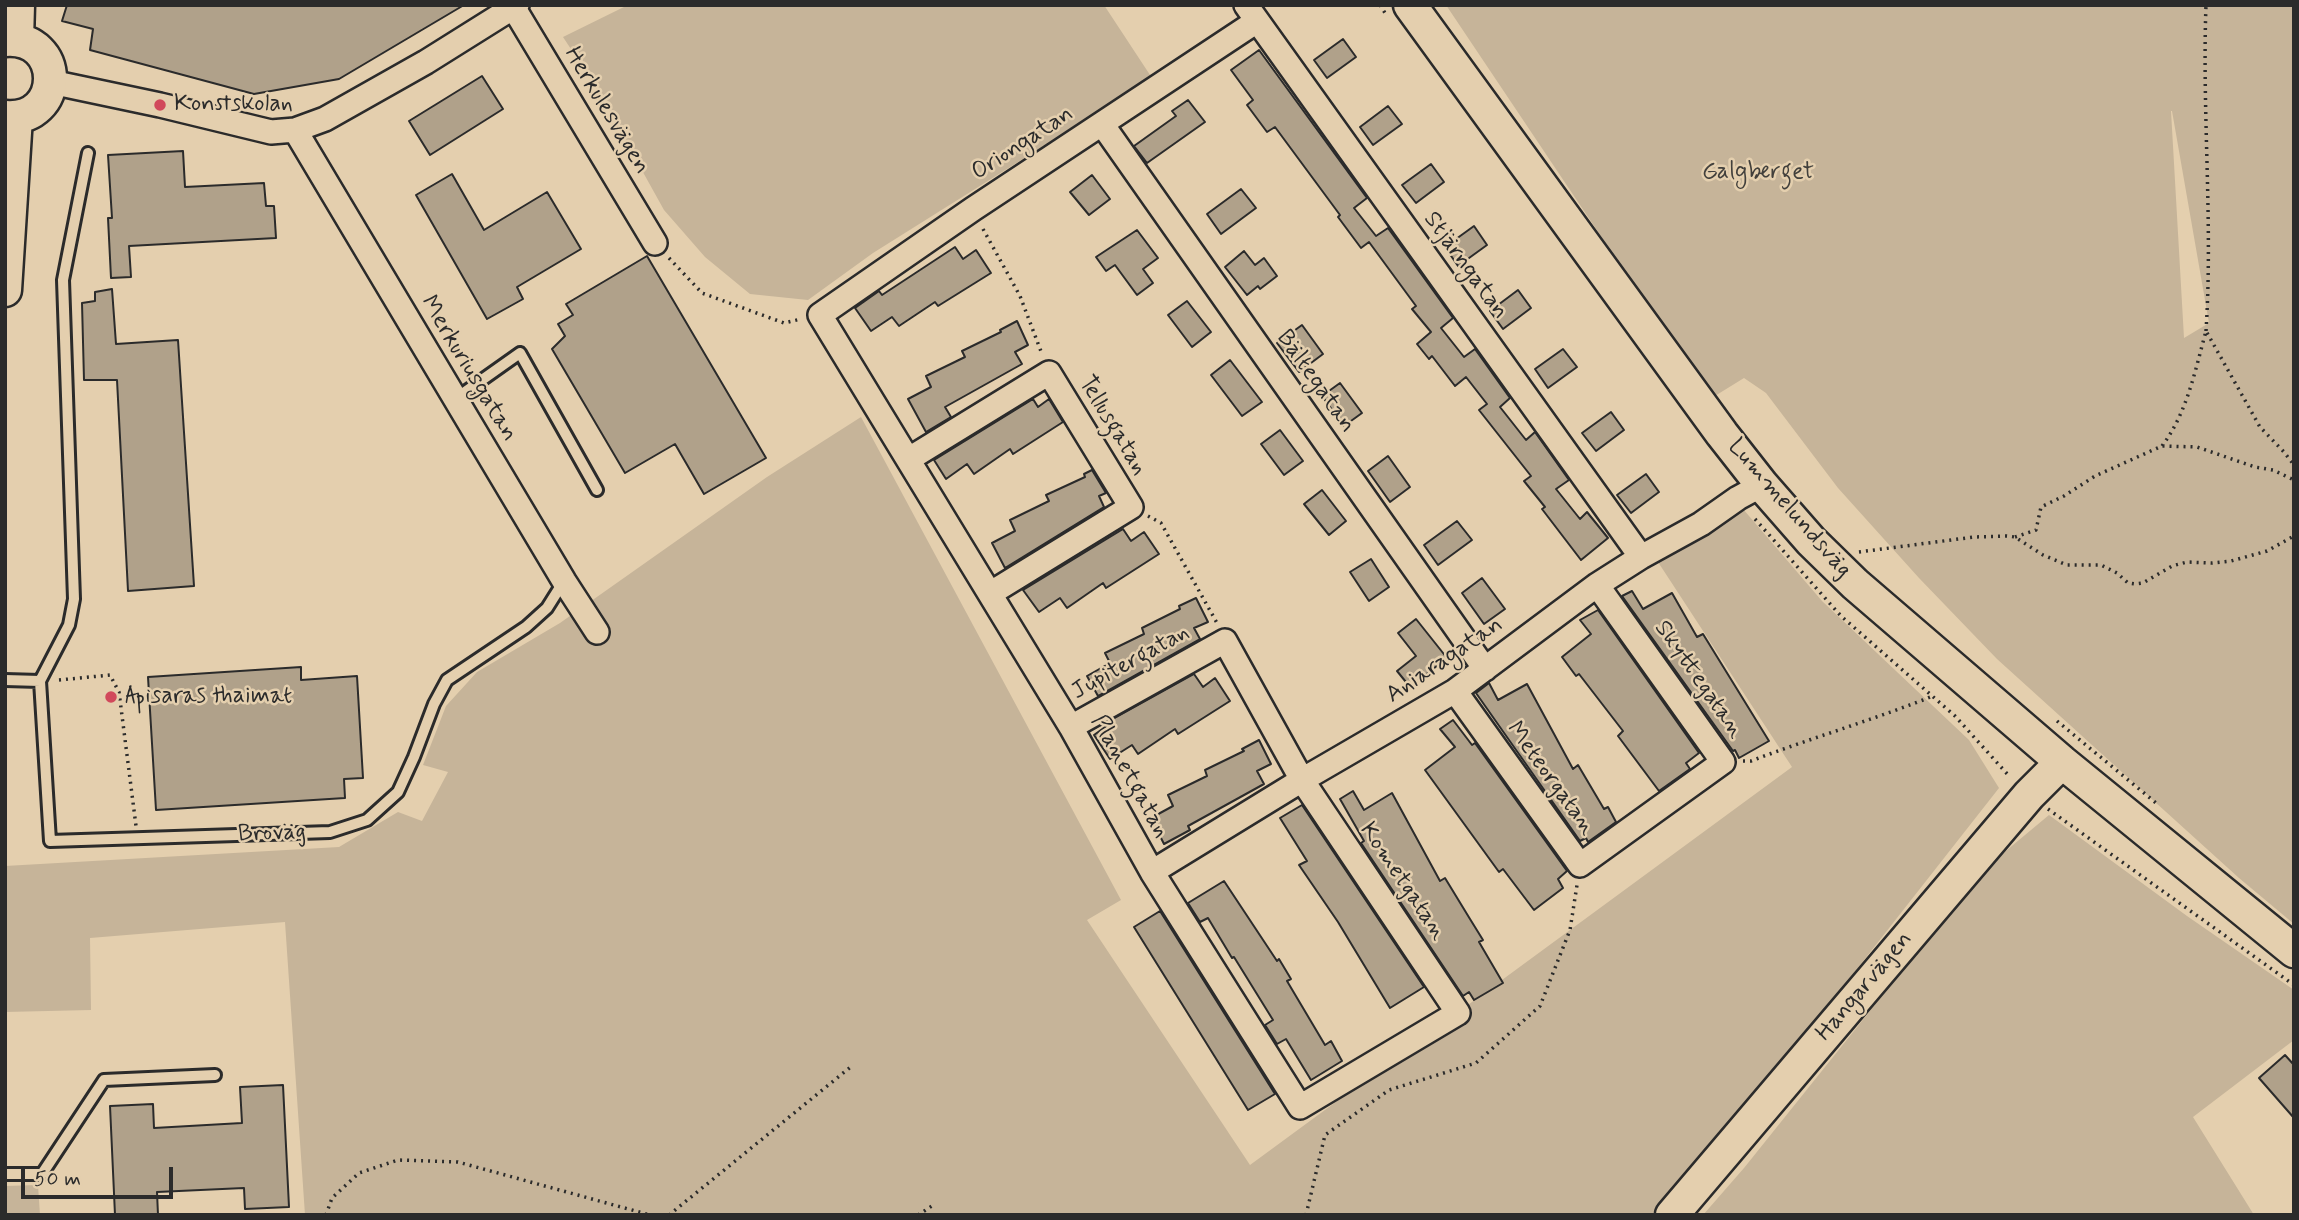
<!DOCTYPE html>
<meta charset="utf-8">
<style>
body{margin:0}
#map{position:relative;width:2299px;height:1220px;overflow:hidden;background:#e4cfae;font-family:Mynerve,sans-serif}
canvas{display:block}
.frame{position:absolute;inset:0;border:7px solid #2b2b2b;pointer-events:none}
.scale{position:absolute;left:21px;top:1167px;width:152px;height:32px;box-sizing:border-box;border:4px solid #2b2b2b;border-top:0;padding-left:9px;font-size:21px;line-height:24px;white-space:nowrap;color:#2b2b2b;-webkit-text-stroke:5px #e4cfae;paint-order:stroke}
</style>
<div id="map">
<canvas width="2299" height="1220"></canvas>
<div class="frame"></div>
<div class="scale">50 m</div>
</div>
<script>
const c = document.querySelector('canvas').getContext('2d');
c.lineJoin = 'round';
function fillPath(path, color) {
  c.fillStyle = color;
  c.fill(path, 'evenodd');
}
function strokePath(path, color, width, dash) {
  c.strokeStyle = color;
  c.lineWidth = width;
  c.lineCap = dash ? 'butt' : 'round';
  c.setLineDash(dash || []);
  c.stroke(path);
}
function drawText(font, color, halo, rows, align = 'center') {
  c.font = font + ' Mynerve,sans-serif';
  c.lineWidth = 5;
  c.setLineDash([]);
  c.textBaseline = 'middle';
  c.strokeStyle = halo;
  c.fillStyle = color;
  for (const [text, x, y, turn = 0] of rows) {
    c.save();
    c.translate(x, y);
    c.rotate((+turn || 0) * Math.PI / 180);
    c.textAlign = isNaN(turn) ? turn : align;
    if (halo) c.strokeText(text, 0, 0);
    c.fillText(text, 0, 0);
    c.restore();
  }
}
fillPath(new Path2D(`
 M628,5H1104L1152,78L873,253L808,300L750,294L705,257L664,210L594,84L563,37Z
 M1446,5H2294V924L2239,878L1997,659L1919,578L1838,488L1766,393L1744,378L1710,399ZM2172,111L2209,323L2184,338L2171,111Z
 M861,417L1121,900L1087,920L1250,1165L1792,767L1658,562L1743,509L1822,601L1969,740L1999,788L1780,1067L1651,1215H305L285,922L90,938L91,1010L5,1012V866L339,847L398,812L422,821L448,772L423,765L446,706L477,672L560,623L767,477Z
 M2049,815L2187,916L2294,990V1040L2193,1117L2254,1215H1703L1744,1168L1983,870Z
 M38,1185L40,1215H5V1186Z`), '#c6b499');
const building = new Path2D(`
 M67,5H464L339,79L254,94L90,50L93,29L62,21Z
 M1343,39L1356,57L1327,78L1314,60Z
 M1259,50L1367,198L1354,208L1376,236L1388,228L1453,318L1441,328L1464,357L1475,349L1510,398L1500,407L1526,440L1535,432L1569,480L1556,489L1580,519L1587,512L1608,538L1581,560L1542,509L1545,507L1524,481L1531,476L1479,410L1487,404L1466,377L1455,386L1432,356L1429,359L1417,344L1431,332L1412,309L1416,306L1369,242L1361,248L1338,217L1340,215L1275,127L1267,132L1247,105L1253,100L1231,70Z
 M482,76L503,109L430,155L409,121Z
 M1188,100L1205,122L1147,163L1134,146L1176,116L1172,111Z
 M1388,106L1402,124L1373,145L1360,127Z
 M183,151L185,187L264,183L266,206H274L276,238L129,246L131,277L111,278L108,218H112L108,155Z
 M1431,164L1444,182L1416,203L1402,185Z
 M452,174L484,230L547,192L581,249L517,287L523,299L487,319L416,195Z
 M1092,175L1110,199L1089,215L1070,192Z
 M1241,189L1256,208L1221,234L1207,214Z
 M1474,226L1487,245L1458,266L1445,247Z
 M1137,230L1158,258L1143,269L1153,283L1137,295L1115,265L1106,271L1096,257Z
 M955,247L963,259L976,250L991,273L938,306L935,302L899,326L892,317L871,331L855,308L879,291L882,295Z
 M1244,251L1255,265L1264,258L1277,276L1260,289L1258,286L1247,295L1225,267Z
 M647,256L766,458L704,494L675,444L625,473L552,349L565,336L558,324L573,315L566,304Z
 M112,289L116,344L178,340L194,586L128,591L117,380H84L82,303L95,301V292Z
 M1518,290L1531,308L1503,329L1490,311Z
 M1187,301L1211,332L1192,347L1168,315Z
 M1017,321L1028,345L1015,352L1022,364L945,407L951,417L926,432L908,399L931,387L926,376L965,357L962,351L1001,332L1000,330Z
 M1302,325L1323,354L1299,372L1277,343Z
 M1563,349L1577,367L1548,388L1535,369Z
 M1230,360L1262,402L1242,416L1211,375Z
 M1340,383L1362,413L1344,426L1322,396Z
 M1033,399L1038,407L1049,399L1063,422L1013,454L1010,449L974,474L967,464L946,479L934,460Z
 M1611,412L1624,430L1596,451L1582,433Z
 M1280,430L1303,461L1284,475L1261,444Z
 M1388,456L1410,487L1390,502L1368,471Z
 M1092,470L1106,493L1099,496L1104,507L1005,568L992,543L1015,531L1010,520L1049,501L1046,495L1085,477L1084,474Z
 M1646,474L1659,492L1631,513L1617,495Z
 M1322,490L1346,521L1329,535L1304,504Z
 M1457,521L1472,540L1438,565L1424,545Z
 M1123,529L1131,541L1144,532L1159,554L1106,588L1103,583L1067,608L1060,598L1039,612L1023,590Z
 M1371,559L1389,587L1369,601L1350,572Z
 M1482,578L1505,609L1484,624L1462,593Z
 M1632,591L1643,609L1672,593L1697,637L1703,634L1769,741L1739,758L1735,750L1733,751L1622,596Z
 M1196,598L1208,622L1194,628L1200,639L1098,696L1087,676L1110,663L1105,653L1144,634L1142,628L1180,609L1179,606Z
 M1598,610L1699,753L1686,763L1690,769L1659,791L1618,736L1623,731L1579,674L1576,676L1562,657L1591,634L1580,620Z
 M1416,619L1447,658L1410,687L1397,671L1416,656L1398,633Z
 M301,667V680L357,676L363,778L344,779L345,798L156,810L148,677Z
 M1194,674L1203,687L1215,678L1230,701L1178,734L1175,729L1138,754L1132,745L1110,759L1094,735L1112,722L1111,720Z
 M1489,683L1498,700L1527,684L1573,769L1578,765L1604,809L1608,807L1616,822L1588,842L1586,838L1580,841L1476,693Z
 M1453,720L1472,745L1475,743L1567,871L1558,879L1563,888L1534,910L1503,869L1499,872L1425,770L1455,747L1440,729Z
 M1259,740L1271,764L1257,771L1264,784L1188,826L1190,830L1164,844L1151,818L1173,806L1168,795L1207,776L1205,770L1244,751L1242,749Z
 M1353,791L1364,810L1392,793L1440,881L1445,878L1470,919L1483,940L1479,942L1503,983L1474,1000L1469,992L1463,996L1361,843L1364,841L1340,799Z
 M1302,805L1424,987L1390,1008L1338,922L1299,865L1307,861L1280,818Z
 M1224,881L1277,961L1279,959L1291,979L1287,981L1325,1045L1331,1041L1342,1061L1311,1080L1286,1039L1277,1044L1265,1025L1273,1020L1234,957L1232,958L1208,918L1200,922L1188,903Z
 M1160,911L1275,1094L1248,1110L1134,927Z
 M2285,1055L2294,1065V1118L2259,1078Z
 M283,1085L289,1207L245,1209L244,1188L157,1192L158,1215H115L110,1106L153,1104L154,1128L242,1123L240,1087Z`);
fillPath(building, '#b0a18a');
strokePath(building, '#2b2b2b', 2);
const lane = new Path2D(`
 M455,399L520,353L597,490
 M5,680L40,681L50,841L330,832L367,820L398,792L414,757L434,704L447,680L526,627L547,608L564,581
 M40,681L69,625L74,599L63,280L88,153
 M5,1174H42L104,1080L215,1075`);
const street = new Path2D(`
 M512,5L655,243
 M1246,5L1641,557
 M51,82L160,105L271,132L295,130L325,119L426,62L517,5
 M1102,124L1485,669
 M295,130L564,581L597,632
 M909,459L1049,373L1131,507L991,593
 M1455,691L1580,865L1723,762L1597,585
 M1071,727L1225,641L1302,780L1458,1013L1300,1107L1152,872L1071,727L820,315L973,209L1257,21
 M1152,872L1302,780L1455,691L1597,585L1641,557L1701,524L1738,498L1762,485`);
const secondary = new Path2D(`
 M1410,5L1722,434L1762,485L1811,541L1855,584L2062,762L2294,951
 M5,40C65,35 65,122 5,117
 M17,40L18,5
 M5,290L16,117
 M1672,1215L2029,795L2062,762`);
strokePath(lane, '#2b2b2b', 16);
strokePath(street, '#2b2b2b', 28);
strokePath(secondary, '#2b2b2b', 37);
strokePath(new Path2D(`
 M1380,5L1385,13
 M983,229L1020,296L1042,354
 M669,258L702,293L784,323L801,319
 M2206,331C2213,222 2202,114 2206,5
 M2162,446C2187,413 2195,371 2206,331L2260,427L2284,452L2294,465
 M1148,516L1161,523L1217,623
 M1755,519L1841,616L1955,716L2010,777
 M2015,537L2036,530L2041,507L2064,496L2095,476L2162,446L2197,447L2255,467L2273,470L2294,480
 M1859,552L1974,537L2007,536L2015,537L2043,555L2067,565H2101L2117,573L2128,583L2135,584L2143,583L2172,566L2187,562L2212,563L2231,561L2267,551L2294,536
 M59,680L110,675L119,692L136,826
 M2057,721L2156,803
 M1743,761H1751C1811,738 1873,720 1933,696
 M2048,809L2294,985
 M326,1215L332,1198L359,1173L398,1160L458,1162L650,1215
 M669,1215L853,1065
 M918,1215L935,1204
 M1306,1215L1325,1135L1389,1090L1476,1063L1540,1006L1570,930L1577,885`), '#2b2b2b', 3.5, [2, 5]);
strokePath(lane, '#e4cfae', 10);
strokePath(street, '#e4cfae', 23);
strokePath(secondary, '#e4cfae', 32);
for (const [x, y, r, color] of [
 [160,105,7,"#d1495b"],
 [111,697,7,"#d1495b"]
]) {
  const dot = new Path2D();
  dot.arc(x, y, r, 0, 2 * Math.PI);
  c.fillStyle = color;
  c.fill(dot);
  strokePath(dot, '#e4cfae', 2.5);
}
drawText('24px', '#2b2b2b', '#e4cfae', [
 ["Konstskolan",174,105],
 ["Apisaras thaimat",125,697]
], 'left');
drawText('24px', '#2b2b2b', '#e4cfae', [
 ["Herkulesvägen",606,111,59],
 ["Oriongatan",1023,144,-33],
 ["Stjärngatan",1465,266,54],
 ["Merkuriusgatan",468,369,59],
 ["Bältegatan",1315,382,55],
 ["Tellusgatan",1112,426,59],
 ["Lummelundsväg",1789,509,49],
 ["Aniaragatan",1445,661,-34],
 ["Jupitergatan",1131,663,-29],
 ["Skyttegatan",1698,680,55],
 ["Planetgatan",1129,777,61],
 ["Meteorgatan",1550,779,54],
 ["Broväg",272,834,-2],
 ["Kometgatan",1402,882,56],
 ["Hangarvägen",1865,987,-50]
]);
drawText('24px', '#42403c', '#e4cfae', [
 ["Galgberget",1758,173]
]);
</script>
